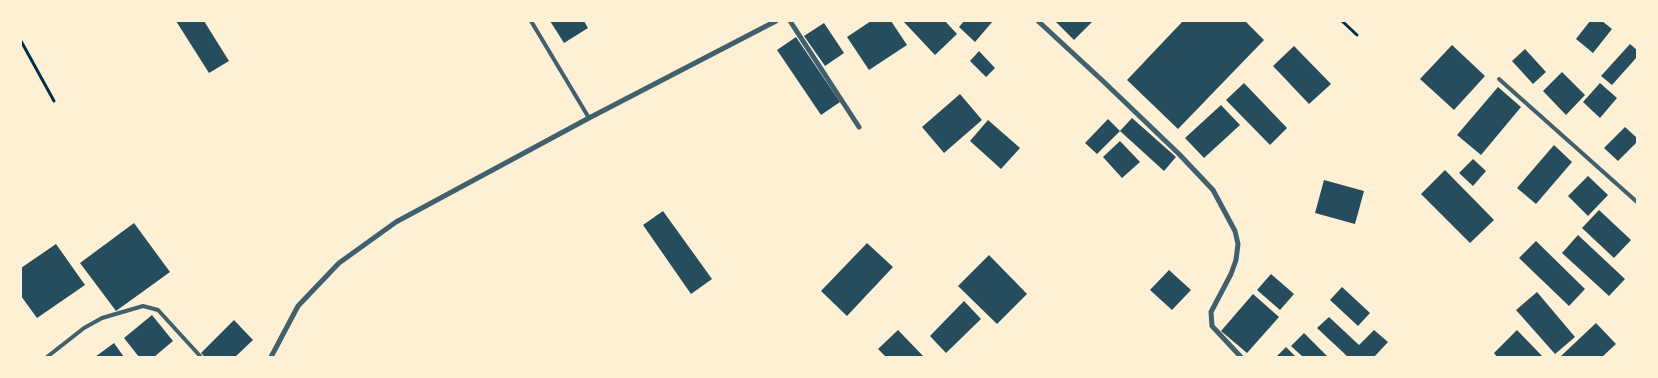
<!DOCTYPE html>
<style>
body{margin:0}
#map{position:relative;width:1658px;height:378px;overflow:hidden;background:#fdf0d5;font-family:"IBM Plex Sans",sans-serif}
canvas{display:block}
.frame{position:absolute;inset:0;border:22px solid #fdf0d5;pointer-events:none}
</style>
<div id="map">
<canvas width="1658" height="378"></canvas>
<div class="frame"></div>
</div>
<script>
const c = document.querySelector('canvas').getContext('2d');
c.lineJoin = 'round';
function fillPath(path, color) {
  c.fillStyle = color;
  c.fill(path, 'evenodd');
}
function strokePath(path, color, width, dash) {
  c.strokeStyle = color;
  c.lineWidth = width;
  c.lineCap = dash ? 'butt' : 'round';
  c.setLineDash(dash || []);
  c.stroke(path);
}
fillPath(new Path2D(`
 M176,21H204L229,61L209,73Z
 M550,21H584L588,28L564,43Z
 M871,21H891L907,45L869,70L847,37Z
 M903,21H945L957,34L935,55Z
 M964,21H993L975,42L959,27Z
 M1055,21H1093L1074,40Z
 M1183,21H1245L1264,40L1178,129L1127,80Z
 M1590,21H1602L1612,29L1593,53L1576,39Z
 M824,23L844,53L825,66L804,36Z
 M796,37L840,102L821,115L777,50Z
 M1630,44L1637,50V57L1612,85L1601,76Z
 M1452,45L1485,76L1454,110L1420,79Z
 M1294,46L1331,84L1309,104L1273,66Z
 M1525,49L1546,72L1533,84L1512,61Z
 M979,51L995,68L986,77L970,61Z
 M1562,72L1585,95L1566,115L1543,91Z
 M1244,83L1287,128L1270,145L1226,100Z
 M1600,83L1617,98L1600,118L1583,102Z
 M1498,87L1521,107L1481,155L1457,135Z
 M960,94L982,120L944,153L922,127Z
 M1221,105L1240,125L1204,158L1185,138Z
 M1132,118L1176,157L1164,171L1120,131Z
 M1108,119L1120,131L1097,154L1085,143Z
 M988,120L1020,148L1001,169L970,141Z
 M1625,127L1637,138V142L1618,161L1604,148Z
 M1120,141L1140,162L1122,178L1103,157Z
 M1554,145L1572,162L1536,204L1517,188Z
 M1473,159L1486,171L1473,186L1459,173Z
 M1445,170L1494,220L1470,243L1421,194Z
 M1588,176L1608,195L1588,216L1568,196Z
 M1324,180L1364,191L1355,224L1315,213Z
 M1599,210L1631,240L1614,258L1582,228Z
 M663,211L712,279L691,294L643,225Z
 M134,223L170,272L116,311L80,263Z
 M1578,235L1625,279L1609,296L1562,253Z
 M1536,241L1585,289L1569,306L1519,258Z
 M867,243L893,267L847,316L821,291Z
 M56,244L85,285L37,318L21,296V268Z
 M989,255L1027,294L997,324L958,286Z
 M1169,270L1191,290L1172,310L1150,290Z
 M1271,274L1294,294L1280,310L1257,290Z
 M1342,287L1370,313L1358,326L1330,300Z
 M1537,292L1575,337L1555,354L1516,310Z
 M1253,294L1279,317L1247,353L1221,331Z
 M964,301L981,319L946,353L930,336Z
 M152,315L173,341L154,357H139L124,338Z
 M1329,317L1359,345L1374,330L1388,342L1374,357H1348L1317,328Z
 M234,320L253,340L235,357H205L201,353Z
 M1596,323L1616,344L1602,357H1562L1561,356Z
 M898,330L924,357H886L878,349Z
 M1517,330L1543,357H1497L1494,353Z
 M1304,333L1328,357H1303L1291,346Z
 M114,343L124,357H95Z
 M1286,347L1296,357H1276Z`), '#264d5e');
strokePath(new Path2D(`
 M1342,21L1357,35
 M21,41L54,101`), '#003049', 3);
strokePath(new Path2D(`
 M531,21L589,118
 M1499,79L1637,202
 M47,357L84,328L102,318L143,306L158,310L201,357`), '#3f606c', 4);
strokePath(new Path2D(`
 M790,21L859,127
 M1038,21L1104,82L1179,154L1213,190L1235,231L1238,244L1236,260L1231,274L1211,312L1212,326L1241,357
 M271,357L298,306L339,263L396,222L589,118L776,21`), '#3f606c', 5);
</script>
